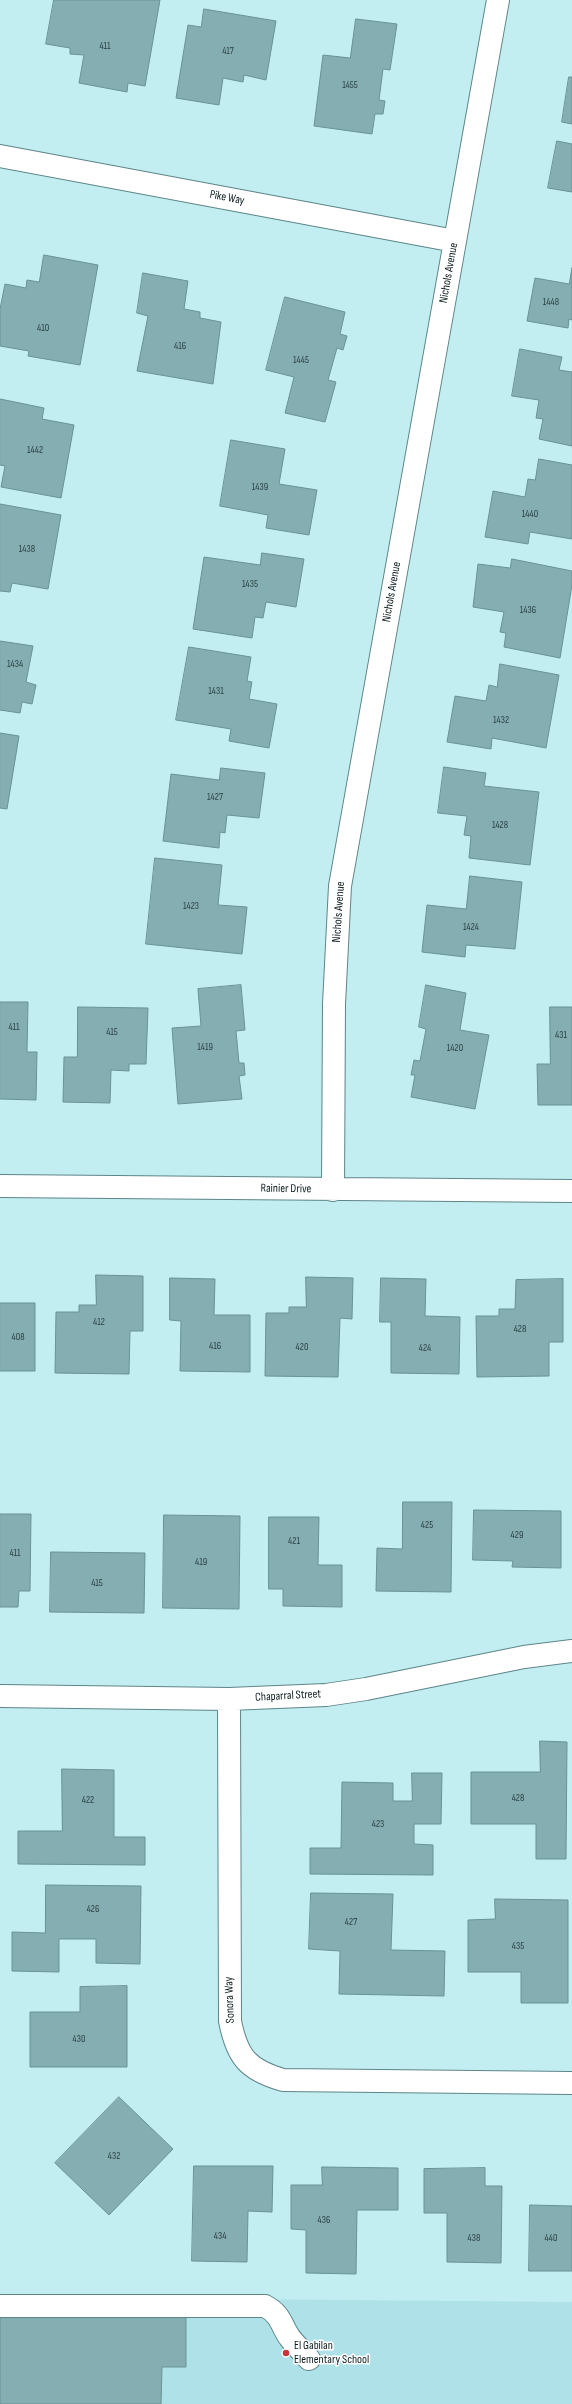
<!DOCTYPE html>
<style>
body{margin:0}
canvas{display:block;background:#c2edf1}
</style>
<canvas width="572" height="2404"></canvas>
<script>
const c = document.querySelector('canvas').getContext('2d');
c.lineJoin = 'round';
function fillPath(path, color) {
  c.fillStyle = color;
  c.fill(path, 'evenodd');
}
function strokePath(path, color, width, dash) {
  c.strokeStyle = color;
  c.lineWidth = width;
  c.lineCap = dash ? 'butt' : 'round';
  c.setLineDash(dash || []);
  c.stroke(path);
}
function drawText(font, color, halo, rows, align = 'center') {
  c.font = font + ' "Sofia Sans Condensed",sans-serif';
  c.lineWidth = 3;
  c.setLineDash([]);
  c.textBaseline = 'middle';
  c.strokeStyle = halo;
  c.fillStyle = color;
  for (const [text, x, y, turn = 0] of rows) {
    c.save();
    c.translate(x, y);
    c.rotate((+turn || 0) * Math.PI / 180);
    c.textAlign = isNaN(turn) ? turn : align;
    if (halo) c.strokeText(text, 0, 0);
    c.fillText(text, 0, 0);
    c.restore();
  }
}
fillPath(new Path2D(`
 M0,2297L572,2302V2404H0Z`), '#aee2e8');
const building = new Path2D(`
 M54,0H160L145,86L128,83L127,92L79,83L84,55L70,54V48L46,44Z
 M204,9L276,21L266,80L244,75L243,82L223,78L219,105L176,98L188,25L201,27Z
 M356,19L397,24L390,70L383,69L379,100L385,101L383,114H375L372,134L314,126L323,55L350,58Z
 M569,77H572V124L562,122Z
 M557,141L572,144V192L548,188Z
 M44,255L98,265L80,365L28,356L29,351L0,346V309L5,284L26,288L27,280L39,282Z
 M572,268V320L569,319L568,328L527,321L535,278L569,284Z
 M143,273L188,281L184,309L200,312V318L221,322L213,384L137,371L148,316L137,313Z
 M285,297L345,312L340,334L347,336L343,350L337,348L328,380L336,382L325,422L285,413L294,377L266,370Z
 M520,349L562,357L559,370L572,372V446L539,439L543,419L536,418L539,400L512,396Z
 M0,399L44,408L42,419L74,425L61,498L1,487L5,466L0,465Z
 M231,440L285,449L279,484L317,490L309,535L266,528L268,515L220,506Z
 M539,459L572,465V539L530,532L528,544L485,537L493,491L525,497L528,479L535,480Z
 M0,504L61,515L48,589L12,583L10,592L0,591Z
 M262,553L304,559L296,607L266,602L263,618L255,617L252,638L193,629L204,557L260,565Z
 M512,559L572,571V585L560,658L504,647L506,633L500,632L504,612L473,607L478,564L510,568Z
 M0,641L33,646L26,682L36,685L32,704L22,702L20,713L0,710Z
 M189,647L251,657L247,681L252,682L249,699L277,704L269,748L229,741L231,729L176,720Z
 M500,664L559,675L546,748L492,738L491,749L447,742L455,696L486,701L489,685L497,687Z
 M0,733L19,736L7,809L0,808Z
 M444,767L486,773L484,786L539,792L530,865L469,858L471,836L464,835L467,816L438,813Z
 M221,768L265,773L259,818L227,815L225,833L220,832L219,848L163,841L171,774L219,780Z
 M155,858L222,865L218,905L247,907L242,954L146,944Z
 M470,876L522,882L515,949L466,945L465,957L422,952L427,905L466,909Z
 M241,985L245,1030L236,1031L239,1063H244L245,1075L239,1076L242,1099L178,1104L172,1028L201,1026L198,989Z
 M426,985L466,993L460,1030L489,1035L475,1109L411,1097L415,1075H411L414,1060L420,1061L426,1029L419,1027Z
 M0,1002H28L27,1052H37L36,1100L0,1099Z
 M78,1007L148,1008L146,1064H129V1071L111,1070L110,1103L63,1102L64,1057H77Z
 M550,1007H572V1105H538L537,1064H550Z
 M96,1275L143,1276V1331H130L129,1374L55,1373L56,1312H79V1305H96Z
 M306,1277L353,1278L352,1319L340,1318L338,1377L265,1376L266,1313H289V1307H306Z
 M170,1278L215,1279L214,1315H250V1372L180,1371L181,1321L170,1320Z
 M381,1278L426,1279L425,1316L460,1317L459,1374L391,1373V1322H380Z
 M563,1279V1342H549V1376L477,1377L476,1316H499V1309H515L516,1280Z
 M0,1303H35V1371H0Z
 M403,1502H452L451,1592L376,1591L377,1548L402,1549Z
 M474,1510L561,1511V1568L512,1567L513,1561L473,1560Z
 M0,1514H31L30,1591H19L18,1607H0Z
 M164,1515L240,1516L239,1609L163,1608Z
 M269,1517H319L318,1565H342V1607L283,1606V1589H269Z
 M51,1552L145,1553L144,1613L50,1612Z
 M540,1741L567,1742L566,1859H536V1824H471V1772H540Z
 M62,1769L114,1770V1837H145V1865L18,1864V1831H62Z
 M412,1773H442L441,1824H414V1844L433,1845V1875L310,1874V1848H341L342,1782L393,1783V1801H412Z
 M46,1885L141,1886L140,1964L96,1963V1939H59V1972L12,1971V1932L45,1933Z
 M311,1893L393,1894L391,1950L445,1951L444,1996L339,1994L340,1951L309,1949Z
 M495,1899L568,1900V2003H521V1972H468V1920L495,1919Z
 M127,1986V2067H30V2012H80V1987Z
 M119,2097L173,2149L109,2215L55,2163Z
 M194,2166H273L272,2212L248,2211L247,2262L192,2261Z
 M322,2167L398,2168V2210H357L356,2274L306,2273V2230L291,2229V2185H322Z
 M485,2168V2186H502L501,2263L447,2262V2213H424V2169Z
 M530,2205L572,2206V2271H529Z
 M186,2312V2367H162L161,2404H0V2316Z`);
fillPath(building, '#85aeb2');
strokePath(building, '#699296', 1);
const minor = new Path2D(`
 M0,156L455,241
 M0,1186L572,1191
 M333,1190L334,1004L340,886L498,0
 M0,1696L229,1699L326,1695L366,1689L524,1657L572,1651
 M229,1699L230,2021C237,2057 248,2070 283,2080L572,2083
 M0,2306H265C282,2315 281,2326 290,2338C296,2346 303,2352 309,2359`);
strokePath(minor, '#5d858a', 24);
strokePath(minor, '#fff', 22);
for (const [x, y, r, color] of [
 [286,2353,4,"#c6363a"]
]) {
  const dot = new Path2D();
  dot.arc(x, y, r, 0, 2 * Math.PI);
  c.fillStyle = color;
  c.fill(dot);
  strokePath(dot, '#fff', 1.5);
}
drawText('10px', '#2b4144', null, [
 ["411",105,46],
 ["417",228,51],
 ["1455",350,85],
 ["1448",551,302],
 ["410",43,328],
 ["416",180,346],
 ["1445",301,360],
 ["1442",35,450],
 ["1439",260,487],
 ["1440",530,514],
 ["1438",27,549],
 ["1435",250,584],
 ["1436",528,610],
 ["1434",15,664],
 ["1431",216,691],
 ["1432",501,720],
 ["1427",215,797],
 ["1428",500,825],
 ["1423",191,906],
 ["1424",471,927],
 ["411",14,1027],
 ["415",112,1032],
 ["431",561,1035],
 ["1419",205,1047],
 ["1420",455,1048],
 ["412",99,1322],
 ["428",520,1329],
 ["408",18,1337],
 ["416",215,1346],
 ["420",302,1347],
 ["424",425,1348],
 ["425",427,1525],
 ["429",517,1535],
 ["421",294,1541],
 ["411",15,1553],
 ["419",201,1562],
 ["415",97,1583],
 ["428",518,1798],
 ["422",88,1800],
 ["423",378,1824],
 ["426",93,1909],
 ["427",351,1922],
 ["435",518,1946],
 ["430",79,2039],
 ["432",114,2156],
 ["436",324,2220],
 ["434",220,2236],
 ["438",474,2238],
 ["440",551,2238]
]);
drawText('12px', '#0d1d1f', '#fff', [
 ["Pike Way",227,198,11],
 ["Nichols Avenue",449,273,-80],
 ["Nichols Avenue",392,592,-80],
 ["Nichols Avenue",339,912,-86],
 ["Rainier Drive",286,1189,1],
 ["Chaparral Street",288,1696,-3],
 ["Sonora Way",230,2000,-92]
]);
drawText('12px', '#0d1d1f', '#fff', [
 ["El Gabilan",294,2346],
 ["Elementary School",294,2360]
], 'left');
</script>
